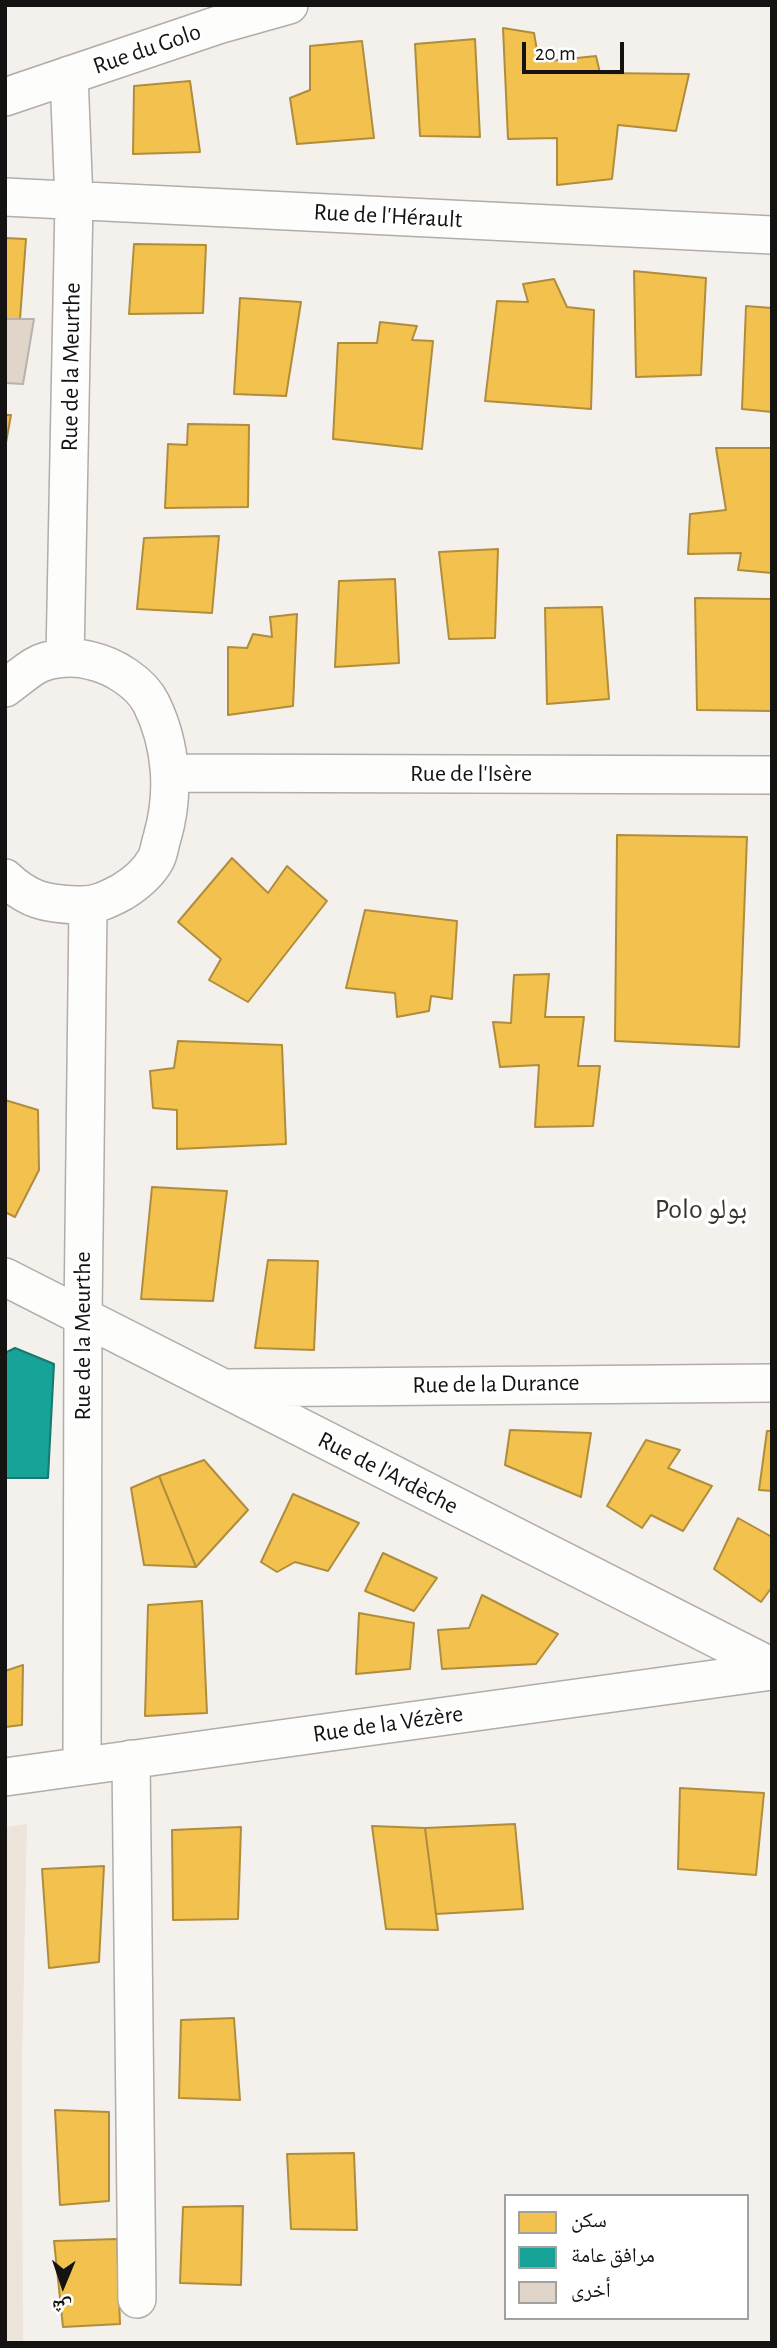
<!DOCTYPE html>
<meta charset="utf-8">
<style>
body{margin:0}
#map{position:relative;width:777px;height:2348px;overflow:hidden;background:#f4f1ed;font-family:"Alegreya Sans","Noto Naskh Arabic",sans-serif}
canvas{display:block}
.frame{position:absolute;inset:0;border:7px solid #151311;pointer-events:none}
.legend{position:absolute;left:504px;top:2194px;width:245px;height:126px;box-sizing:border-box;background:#fff;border:2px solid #a1a1a0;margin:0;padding:9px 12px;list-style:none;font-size:21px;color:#151311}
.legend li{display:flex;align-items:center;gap:14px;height:35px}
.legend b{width:35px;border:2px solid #a1a1a0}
.north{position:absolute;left:28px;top:2250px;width:70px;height:70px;-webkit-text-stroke:5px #fff;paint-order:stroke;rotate:182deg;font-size:19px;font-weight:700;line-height:28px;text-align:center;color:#151311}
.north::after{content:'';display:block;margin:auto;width:24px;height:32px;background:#151311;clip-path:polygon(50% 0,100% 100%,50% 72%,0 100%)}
.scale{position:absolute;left:522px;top:42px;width:102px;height:32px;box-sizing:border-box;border:4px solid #151311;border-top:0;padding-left:9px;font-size:21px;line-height:24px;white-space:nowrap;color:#151311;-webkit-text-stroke:5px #fff;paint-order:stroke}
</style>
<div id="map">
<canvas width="777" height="2348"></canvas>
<div class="frame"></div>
<ul class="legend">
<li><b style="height:19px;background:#f2c14e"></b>سكن</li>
<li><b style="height:19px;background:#17a398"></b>مرافق عامة</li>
<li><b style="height:19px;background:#e0d5c8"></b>أخرى</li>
</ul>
<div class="north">ش</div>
<div class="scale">20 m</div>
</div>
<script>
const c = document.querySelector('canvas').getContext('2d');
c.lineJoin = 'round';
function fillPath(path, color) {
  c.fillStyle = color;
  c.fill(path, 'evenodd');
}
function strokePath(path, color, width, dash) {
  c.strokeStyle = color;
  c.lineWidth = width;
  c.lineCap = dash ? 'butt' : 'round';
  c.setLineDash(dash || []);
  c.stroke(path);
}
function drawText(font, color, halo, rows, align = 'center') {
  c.font = font + ' "Alegreya Sans","Noto Naskh Arabic",sans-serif';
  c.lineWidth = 7;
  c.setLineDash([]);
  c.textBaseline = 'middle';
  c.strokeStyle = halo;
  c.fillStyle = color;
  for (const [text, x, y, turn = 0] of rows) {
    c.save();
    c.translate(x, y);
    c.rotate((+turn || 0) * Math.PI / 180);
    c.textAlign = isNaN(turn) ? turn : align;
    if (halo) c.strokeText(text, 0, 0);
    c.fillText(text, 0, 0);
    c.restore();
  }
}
fillPath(new Path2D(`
 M27,1824L22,2068L23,2343H5V1827Z`), '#ede5dc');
const homes = new Path2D(`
 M503,28L534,33L539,62L596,56L600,73L689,74L676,131L618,125L612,179L557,185V138L508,139Z
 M475,39L480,137L420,136L415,44Z
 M362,41L374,138L297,144L290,98L310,90V46Z
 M190,81L200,152L133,154L134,86Z
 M5,238L26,239L20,319H5Z
 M134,244L206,245L203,313L129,314Z
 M634,271L706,278L701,375L636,377Z
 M554,279L567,307L594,310L591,409L485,401L497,301L528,302L523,284Z
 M240,298L301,302L286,396L234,394Z
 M746,306L772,308V412L742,409Z
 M380,322L417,326L412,340L433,341L422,449L333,439L338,343H377Z
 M5,415H11L5,448Z
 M188,424L249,425L248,507L165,508L168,444L187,445Z
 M716,448H772V573L738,570L741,553L688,554L690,514L726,510Z
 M219,536L212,613L137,609L144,538Z
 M498,549L495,638L449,639L439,552Z
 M395,579L399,663L335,667L339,581Z
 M695,598L772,599V711L697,710Z
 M602,607L609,699L547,704L545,608Z
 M297,614L293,706L228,715V647L247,648L253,634L272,637L270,617Z
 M617,835L747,837L739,1047L615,1041Z
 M232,858L268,893L287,866L327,901L248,1002L209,980L221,959L178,922Z
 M365,910L457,921L452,999L431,996L429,1011L397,1017L395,993L346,988Z
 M549,974L545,1017H584L578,1066H600L593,1126L535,1127L539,1065L500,1067L493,1022L511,1023L514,975Z
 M178,1041L282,1045L286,1144L177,1149V1110L153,1108L150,1071L174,1068Z
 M5,1100L38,1110L39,1170L15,1217L5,1212Z
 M152,1187L227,1191L213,1301L141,1299Z
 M268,1260L318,1261L314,1350L255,1348Z
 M510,1430L591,1433L581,1497L505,1465Z
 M767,1431H772V1491L759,1490Z
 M646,1440L680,1450L668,1468L712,1486L683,1531L651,1515L642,1528L607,1506Z
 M204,1460L248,1510L196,1567L159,1476Z
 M159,1476L196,1567L144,1565L131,1488Z
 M293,1494L359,1523L328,1571L295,1562L277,1572L261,1562Z
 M738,1518L772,1537V1587L761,1602L714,1569Z
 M383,1553L437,1578L414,1611L365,1591Z
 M482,1595L558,1634L536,1664L442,1669L438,1630L469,1628Z
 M202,1601L207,1713L145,1716L148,1605Z
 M359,1613L414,1623L410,1669L356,1674Z
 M23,1665L22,1725L5,1727V1671Z
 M680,1788L764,1793L756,1875L678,1869Z
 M515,1824L523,1909L436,1914L425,1828Z
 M372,1826L425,1828L438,1930L386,1929Z
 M241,1827L238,1919L173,1920L172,1830Z
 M104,1866L99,1962L49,1968L42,1869Z
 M234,2018L240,2100L179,2098L181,2020Z
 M55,2110L109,2112V2201L60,2205Z
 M354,2153L357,2230L291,2229L287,2154Z
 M243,2206L241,2285L180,2283L183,2207Z
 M117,2239L120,2324L63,2327L54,2241Z`);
fillPath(homes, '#f2c14e');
strokePath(homes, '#b08d3c', 2);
const public = new Path2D(`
 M15,1348L54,1364L48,1478H5V1353Z`);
fillPath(public, '#17a398');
strokePath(public, '#167870', 2);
const building = new Path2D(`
 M5,319H34L23,384L5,383Z`);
fillPath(building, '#e0d5c8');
strokePath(building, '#b5b2af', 2);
const street = new Path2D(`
 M5,97L218,25L289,5
 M5,197L772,235
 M65,658L74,201L69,75
 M5,688C15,681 25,672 35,666C50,657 76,656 92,661C114,666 141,683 151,703C172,745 175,794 162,838C160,844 159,853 156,859C149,872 135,884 122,892C107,900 95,906 77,905C46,904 28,900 5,878
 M170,773L772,775
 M5,1277L772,1667
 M225,1388L772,1383
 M131,1759L137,2299
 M82,1765L83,1315L88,906
 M5,1777L772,1671`);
strokePath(street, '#b0adaa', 40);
strokePath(street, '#fdfdfc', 37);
drawText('24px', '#151311', '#fff', [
 ["Rue du Golo",147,49,-19],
 ["Rue de l'Hérault",388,216,3],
 ["Rue de la Meurthe",71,367,-89],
 ["Rue de l'Isère",471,774],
 ["Rue de la Meurthe",83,1336,-90],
 ["Rue de la Durance",496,1384,-1],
 ["Rue de l'Ardèche",388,1473,27],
 ["Rue de la Vézère",388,1724,-8]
]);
drawText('28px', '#37332d', '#fff', [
 ["Polo بولو",701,1210]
]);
</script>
